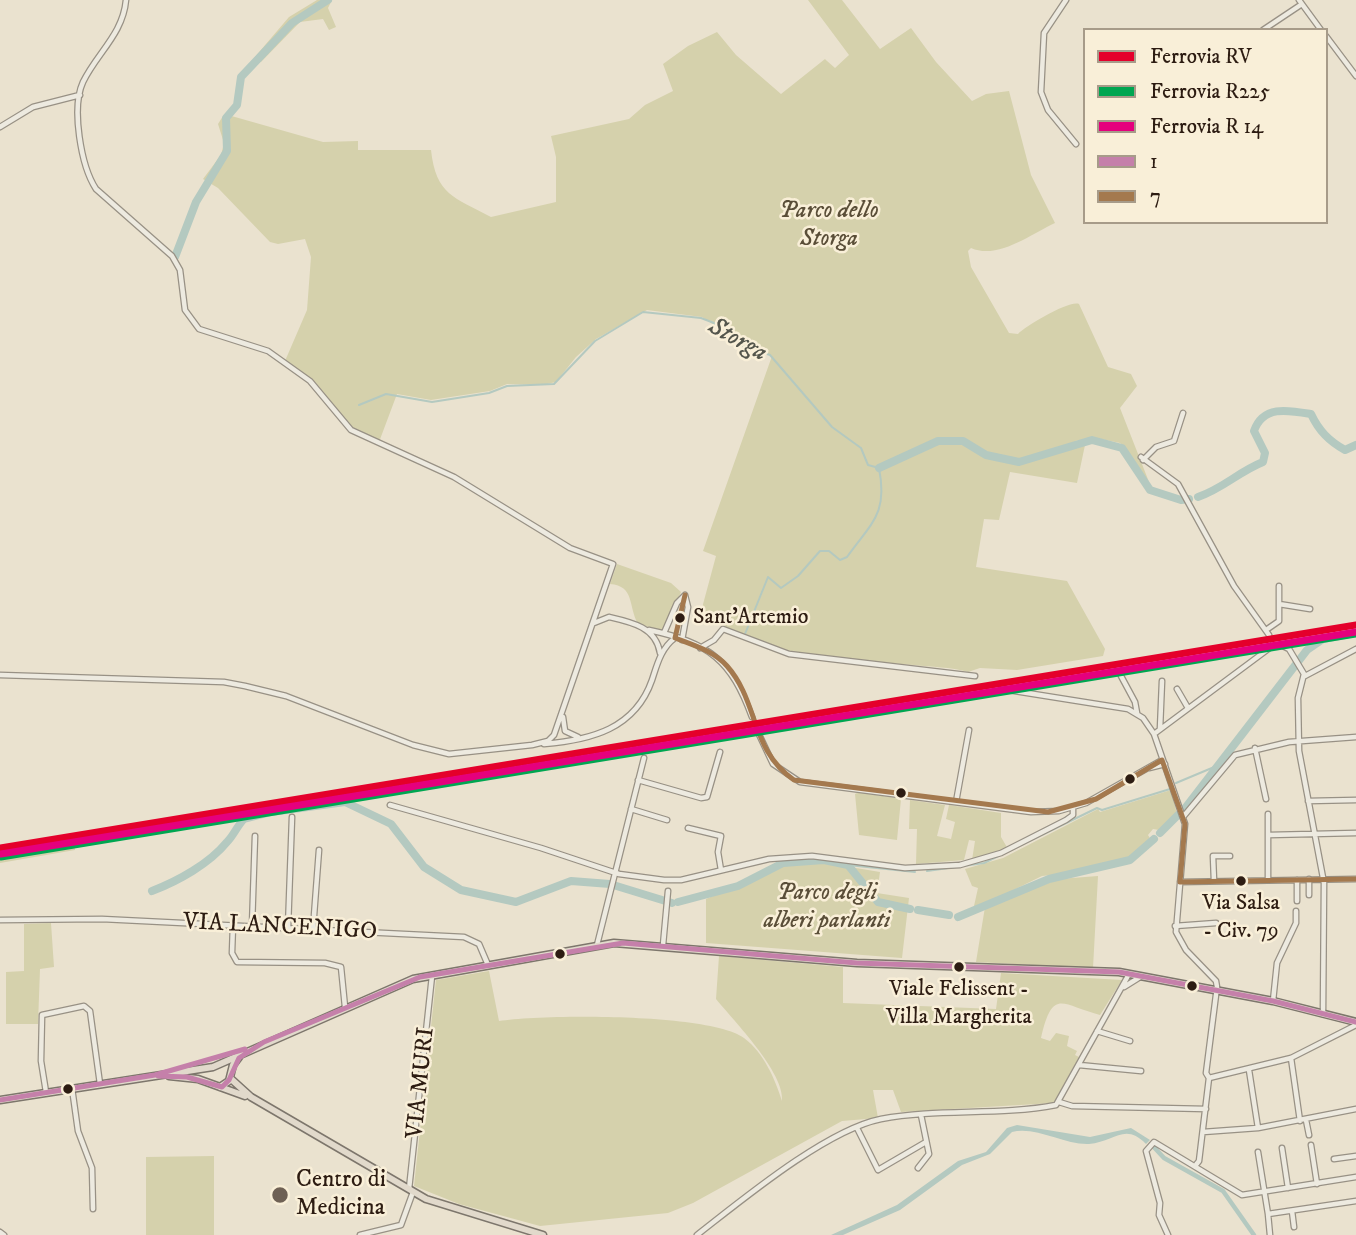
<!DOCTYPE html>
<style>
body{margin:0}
#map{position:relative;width:1356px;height:1235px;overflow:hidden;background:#eae2cf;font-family:"IM FELL DW Pica",serif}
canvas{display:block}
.legend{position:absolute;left:1083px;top:28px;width:245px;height:196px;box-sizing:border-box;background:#f9efd8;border:2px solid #a79b89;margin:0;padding:9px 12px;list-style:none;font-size:21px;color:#2d1c12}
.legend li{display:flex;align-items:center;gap:14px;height:35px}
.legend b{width:35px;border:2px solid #a79b89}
</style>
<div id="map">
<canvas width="1356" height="1235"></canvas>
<ul class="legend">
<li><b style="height:9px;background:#e4002b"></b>Ferrovia RV</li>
<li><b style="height:9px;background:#00a651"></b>Ferrovia R225</li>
<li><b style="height:9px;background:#e5007d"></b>Ferrovia R 14</li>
<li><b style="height:9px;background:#c580aa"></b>1</li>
<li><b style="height:9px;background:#a4794e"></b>7</li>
</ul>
</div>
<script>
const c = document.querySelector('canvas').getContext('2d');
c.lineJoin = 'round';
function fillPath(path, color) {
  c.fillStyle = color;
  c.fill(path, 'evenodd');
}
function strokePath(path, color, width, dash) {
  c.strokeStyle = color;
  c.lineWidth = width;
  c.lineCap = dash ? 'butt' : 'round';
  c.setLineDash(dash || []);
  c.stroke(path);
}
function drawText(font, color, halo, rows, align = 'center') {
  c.font = font + ' "IM FELL DW Pica",serif';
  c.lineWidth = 5;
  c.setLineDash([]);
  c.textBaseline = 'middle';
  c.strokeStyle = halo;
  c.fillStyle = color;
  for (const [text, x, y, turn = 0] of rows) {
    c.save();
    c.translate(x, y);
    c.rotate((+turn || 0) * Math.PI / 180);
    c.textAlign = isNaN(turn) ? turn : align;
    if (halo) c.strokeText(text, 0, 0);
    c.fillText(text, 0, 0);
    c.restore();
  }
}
fillPath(new Path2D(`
 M317,0H332L328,8L336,27L329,30L323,19L300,22L261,62L255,63L254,58L289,17Z
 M808,0H842L880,49L911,28L936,62L972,101L986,94L1009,91L1031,175L1055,223C1031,234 998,260 971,248L968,251L971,267L1009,333L1018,334C1026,326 1069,300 1079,304L1108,367L1131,374L1137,386L1120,408L1149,482L1120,443L1096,438L1075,441L1077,446L1085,445L1077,483L1010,472L999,520L984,519L976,567L1067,581L1105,649L1103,656L1017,670L980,668L968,672C950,667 932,667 914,665C848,659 751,659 702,608L716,556L703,551L772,356L744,345L702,317L647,310L596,339L576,357L556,382L542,385L507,384L490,391L431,400L397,394L379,442L344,423L316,383L285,361L307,310L311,257L305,239L278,244L270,242L218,188L203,179L221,155L224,143L218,124L223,116L228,115L323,142L358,141V150H431C436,195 454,197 491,217L556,202V157L551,136L629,119L645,105L673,91L663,64L688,46L717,32L736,55L781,94L825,59L834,69L826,60L835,68L849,55Z
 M617,564L671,583L681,592L664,631L638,624C628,606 635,586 610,584Z
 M1171,790L1177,814L1159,830L1153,829L1148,835L1151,840L1135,855L1079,872L1042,876L979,907L974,906L978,888L972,886L965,869L1003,858L1098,809L1100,812Z
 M859,792L901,799L897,840L859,835L855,794Z
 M910,800L945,805L937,836L951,839L955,822L946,819L949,805L1001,813V837L1008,849L972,860L975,841L969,840L964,860L916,864L917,829H909Z
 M74,839L75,850L0,863V852Z
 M788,863H826L880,872L877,893L909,898L902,958L706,943V899Z
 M1098,876L1093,968L976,962L985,907L1059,879Z
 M51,923L54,967L40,969L38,1024H6V972L24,971V924Z
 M719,956L843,967V1003L996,1009L1001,973L1122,980L1100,1015C1061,1005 1053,987 1041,1038L1050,1041L1056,1033L1069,1036L1067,1046L1077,1051L1075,1055L1079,1057L1054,1103L901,1112L893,1090H873L878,1118L842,1121L693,1203L668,1213L540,1226L459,1204L414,1186L436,980L489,971L499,1021C543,1014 711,1013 744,1038C764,1053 775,1079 782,1101C785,1073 734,1021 716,999Z
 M214,1156V1235H146V1157Z`), '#d5d1ac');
fillPath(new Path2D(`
 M1017,1125L1090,1137L1131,1128L1150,1140L1146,1144C1125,1122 1114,1142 1089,1144C1064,1145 1036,1126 1012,1132L990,1154L962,1165L900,1210L843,1235H831L897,1205L958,1161L986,1152L1007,1128Z`), '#b4c9c0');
strokePath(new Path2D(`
 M359,405L386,394L432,402L489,393L507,386L554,384L595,341L643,312L701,318L714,323L740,345L770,355L832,427L861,448L868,465L879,468C888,514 872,522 847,557L840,560L829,551H820L798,576L781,588L768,577L745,634
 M1176,783L1219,765
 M848,865L915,872
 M927,871L984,863L1097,808L1102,810L1170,789`), '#b4c9c0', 2);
strokePath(new Path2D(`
 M1151,1144L1164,1158L1223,1191L1254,1235`), '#b4c9c0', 4.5);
strokePath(new Path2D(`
 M175,257L196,202L227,151L226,118L237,105L241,77L292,23L328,0
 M879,468L938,441H963L986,455L1019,462L1092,440L1122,448L1150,490L1181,500L1189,499
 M1198,497C1224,488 1238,472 1263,462L1265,453L1254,431C1263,405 1288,410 1311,414C1319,431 1329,441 1345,450L1356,445
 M1183,811L1307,650L1323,639L1356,633
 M1160,833L1178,815
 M152,891C178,881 209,864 227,842C234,835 237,826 244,819L271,812L345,802L391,824L424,867L461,890L516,902L571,881L610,884L672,903
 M678,902L738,886L783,863L824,860L848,865L878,902L910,909
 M918,910L949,915
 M958,917L1049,879L1130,860L1154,839`), '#b4c9c0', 8);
const minor = new Path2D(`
 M1066,0L1044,33L1041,92L1048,110L1076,144
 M1299,0L1321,30
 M1263,30L1302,4
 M1326,36L1356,76
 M0,127L33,107L80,95
 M1141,457L1178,484L1234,586L1269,635
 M1143,460L1156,447L1174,441L1183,413
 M1279,604L1310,609
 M594,623L609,617C631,622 656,627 660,653
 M649,630C710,643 731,660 752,717
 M1266,630L1279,621V586
 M664,633L677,603L685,595L688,607L682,640
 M1273,641L1289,649L1304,674L1298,698L1299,751L1324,883L1323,1014
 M700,648L714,640L723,629L789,654L975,676
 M0,675L224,682L245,686L286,696L413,745L449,754L532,745L548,741L554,735L613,564L570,548L454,477L351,430L310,381L268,351L199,329L185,310L180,270L172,256L96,189C81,166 71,108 83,82C97,53 123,34 126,0
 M1121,676L1135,702L1137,713
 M1305,676L1356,649
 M1002,689L1128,709L1143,718L1154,734L1185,824L1176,932L1186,950L1216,981L1217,987L1206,1073L1209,1078
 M1177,689L1188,708
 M563,717L565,731L578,737
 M756,728L773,764L800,782L1031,812L1059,811L1086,803L1162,760
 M1160,729L1162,681
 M1154,734L1275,644
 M544,744C591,740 635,729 652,680C657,665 661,648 675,638
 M1255,748L1266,799
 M1149,768L1165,764
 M638,780L701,798L707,797L720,752
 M1308,801L1356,800
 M956,802L969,730
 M390,805L541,848L619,874L664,880H681L769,859L812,856L905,868L960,865L1001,853L1066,820L1073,815V807
 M631,809L667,820
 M1268,814V880
 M1183,817L1235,755L1289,742L1356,737
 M688,828L721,836L718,852L721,870
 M1269,835L1356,833
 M1309,879V895
 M1297,880V901
 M1214,881L1213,856H1230
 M1180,882L1356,879
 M0,920L102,919L464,937L479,944L488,965
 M233,925L232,953L237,962L325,963L341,967L345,1007
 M252,926L255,836
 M1175,926L1216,923
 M288,928L292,817
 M313,929L319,850
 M597,945L644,758
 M663,945L668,891
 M1124,987L1140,977
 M1273,1001L1277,963L1296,923V911
 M1097,1031L1130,1041
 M1291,1058L1300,1121
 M1079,1065L1141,1071
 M1249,1070L1258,1128
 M72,1088L78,1131L92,1168L93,1209
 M46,1092L41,1061L42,1015L84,1006L90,1011L100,1084
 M1059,1102L1072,1106L1206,1109
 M1306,1120L1309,1135
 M857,1128L878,1170L926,1142
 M1203,1132L1258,1128L1356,1109
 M1311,1145L1317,1184
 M1282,1148L1288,1188
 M1258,1152L1268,1214L1356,1201
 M1334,1159L1356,1156
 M1195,1166L1199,1161L1209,1078L1291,1058L1356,1025
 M918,1168L929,1154L921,1115
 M409,1189L432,976
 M1292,1211L1294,1227
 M1268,1214L1270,1235
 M0,1232L4,1235
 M360,1235L401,1225L413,1192
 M697,1235C742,1200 826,1130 881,1119C938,1108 999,1116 1056,1105L1129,974
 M1168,1235L1159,1215L1160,1203L1146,1151L1154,1142L1242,1195L1356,1177`);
const major = new Path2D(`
 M169,1076L198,1079L245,1096
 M230,1078L251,1097L426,1199L543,1235
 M220,1087L229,1081L233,1065L239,1057
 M0,1100L213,1067L413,979L614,943L857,963L1119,972L1273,1001L1356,1022`);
strokePath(minor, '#989185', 7);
strokePath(major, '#7d766c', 9);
strokePath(minor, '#edeae0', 4.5);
strokePath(major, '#e1d9cb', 6);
strokePath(new Path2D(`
 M158,1076L187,1077L222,1087L229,1080L239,1058L264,1042L420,977L623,943L857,963L1119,972L1273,1001L1356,1022
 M0,1100L155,1075L245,1049`), '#c580aa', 5);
strokePath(new Path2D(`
 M685,595L675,638C693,645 714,651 727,666C759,702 750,750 794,780L1048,812L1096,799L1162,760L1185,824L1180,882L1356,879`), '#a4794e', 5);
strokePath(new Path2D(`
 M0,848L1356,625`), '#e4002b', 7);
strokePath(new Path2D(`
 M1,857L1356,634`), '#00a651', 7);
strokePath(new Path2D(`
 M1,854L1356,632`), '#e5007d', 7);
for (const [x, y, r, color] of [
 [680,618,6,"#2d1c12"],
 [1130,779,6,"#2d1c12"],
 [901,793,6,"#2d1c12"],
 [1241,881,6,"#2d1c12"],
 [560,954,6,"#2d1c12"],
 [959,967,6,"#2d1c12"],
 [1192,986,6,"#2d1c12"],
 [68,1089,6,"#2d1c12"],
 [280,1195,9,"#6f6154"]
]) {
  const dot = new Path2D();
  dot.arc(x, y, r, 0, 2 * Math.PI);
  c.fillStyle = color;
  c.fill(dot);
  strokePath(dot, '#f9efd8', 2.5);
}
drawText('22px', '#2d1c12', '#f9efd8', [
 ["Sant'Artemio",693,618,"left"],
 ["Via Salsa",1241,904],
 ["- Civ. 79",1241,932],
 ["Viale Felissent -",959,990],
 ["Villa Margherita",959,1018]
]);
drawText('italic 24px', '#5a4e38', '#f9efd8', [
 ["Parco dello",829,212],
 ["Storga",829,240],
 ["Parco degli",827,894],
 ["alberi parlanti",827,922]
]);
drawText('24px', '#2d1c12', '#f9efd8', [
 ["VIA LANCENIGO",280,928,3],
 ["VIA MURI",422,1083,-84]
]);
drawText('24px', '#2d1c12', '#f9efd8', [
 ["Centro di",296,1181],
 ["Medicina",296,1209]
], 'left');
drawText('italic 26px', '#54554c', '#f9efd8', [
 ["Storga",737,341,29]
]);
</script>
